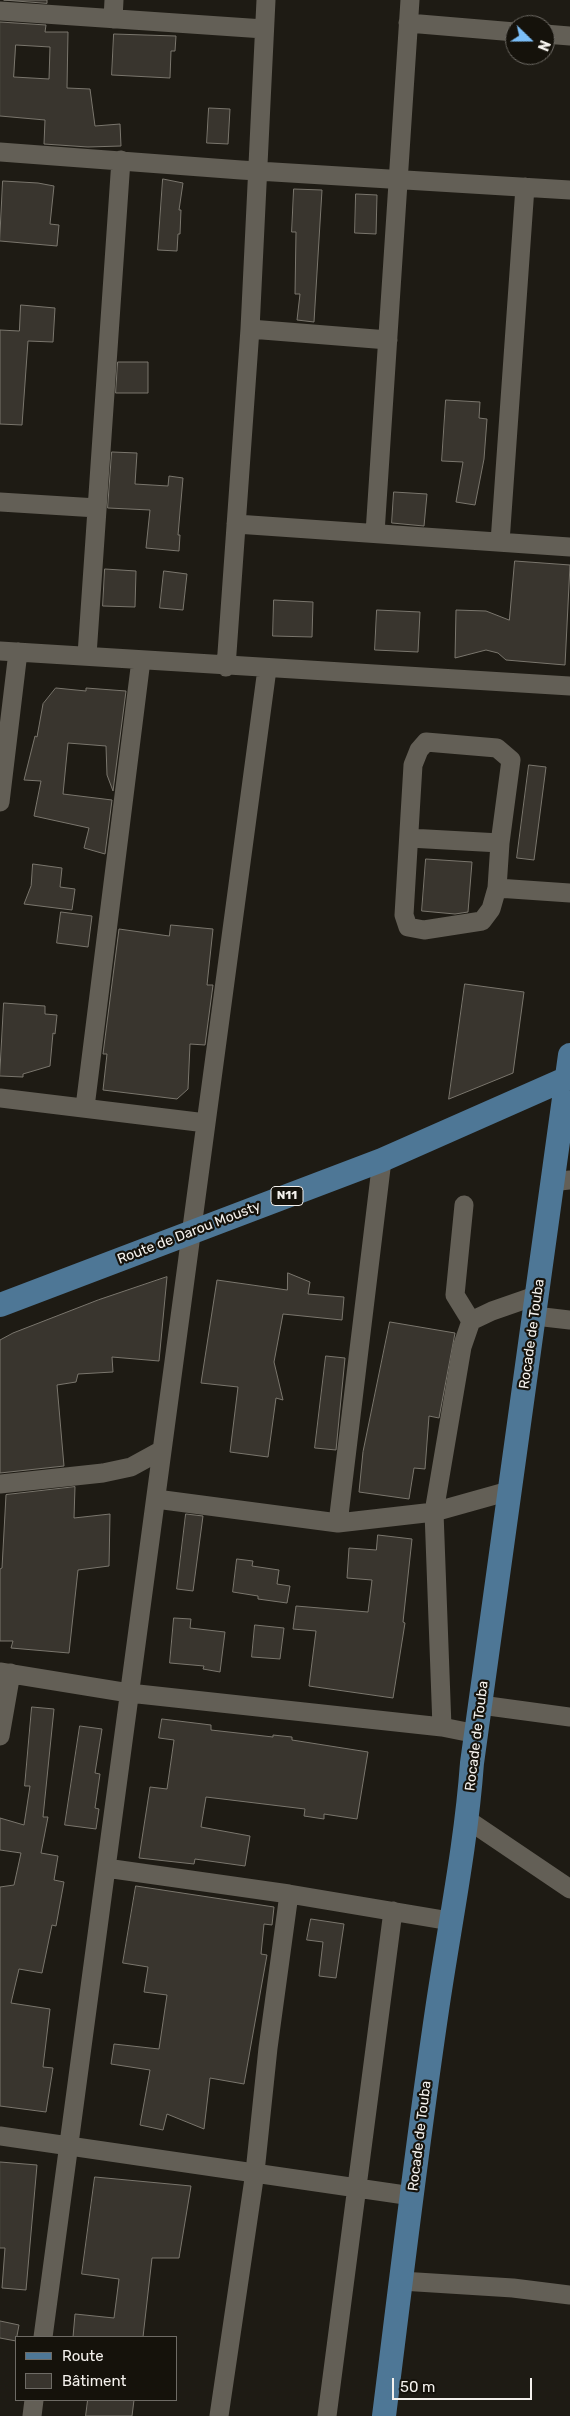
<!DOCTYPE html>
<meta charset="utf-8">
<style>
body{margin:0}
#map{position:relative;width:570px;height:2416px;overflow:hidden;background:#1e1b14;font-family:Rubik,sans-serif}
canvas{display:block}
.legend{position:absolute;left:15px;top:2336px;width:162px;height:65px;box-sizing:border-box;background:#15120b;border:1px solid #6e6b65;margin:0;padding:6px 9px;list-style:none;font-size:15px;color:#f4f1ed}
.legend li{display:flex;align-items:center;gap:10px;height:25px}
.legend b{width:25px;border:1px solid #6e6b65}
.north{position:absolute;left:505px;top:15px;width:50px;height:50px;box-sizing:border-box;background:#15120b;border:1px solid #6e6b65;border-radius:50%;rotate:112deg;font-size:14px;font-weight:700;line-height:20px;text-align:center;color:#f4f1ed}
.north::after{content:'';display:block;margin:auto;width:18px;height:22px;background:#7bbef8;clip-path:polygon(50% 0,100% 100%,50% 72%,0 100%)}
.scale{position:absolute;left:392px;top:2378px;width:140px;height:22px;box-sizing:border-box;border:2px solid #f4f1ed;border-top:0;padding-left:6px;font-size:15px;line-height:18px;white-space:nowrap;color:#f4f1ed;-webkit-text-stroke:4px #15120b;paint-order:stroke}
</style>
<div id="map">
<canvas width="570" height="2416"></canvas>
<ul class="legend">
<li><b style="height:6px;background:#4e7796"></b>Route</li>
<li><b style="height:14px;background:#39352e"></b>Bâtiment</li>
</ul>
<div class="north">N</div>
<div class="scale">50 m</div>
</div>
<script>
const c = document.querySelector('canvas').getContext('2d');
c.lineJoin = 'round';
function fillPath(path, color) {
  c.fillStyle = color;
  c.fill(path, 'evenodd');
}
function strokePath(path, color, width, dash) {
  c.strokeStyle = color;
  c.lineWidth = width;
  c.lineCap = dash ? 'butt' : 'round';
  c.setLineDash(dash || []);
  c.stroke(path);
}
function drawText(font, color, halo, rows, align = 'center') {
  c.font = font + ' Rubik,sans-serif';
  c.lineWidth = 4.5;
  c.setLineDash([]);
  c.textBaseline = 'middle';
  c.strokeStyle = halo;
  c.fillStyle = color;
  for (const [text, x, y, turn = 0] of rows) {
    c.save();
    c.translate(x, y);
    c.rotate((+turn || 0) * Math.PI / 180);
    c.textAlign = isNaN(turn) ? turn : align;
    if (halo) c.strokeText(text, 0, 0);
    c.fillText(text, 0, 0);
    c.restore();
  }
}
const building = new Path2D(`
 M4,0H47V3Z
 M0,22L46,25L45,32H68L67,88L90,89L95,126L120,124L121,146L88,147L44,144L45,120L0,116ZM16,45L50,47L49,79L14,77Z
 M114,34L176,36L175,51H171L170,78L112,75Z
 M209,108L230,109L228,144L207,143Z
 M163,179L183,183L179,210H181L180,234H178L177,251L158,250Z
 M3,181L38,183L54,186L50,224L59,225L57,246L0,241Z
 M294,189L322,190L314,322L297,320L300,294H295L296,232H292Z
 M356,194L377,195L376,234L355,233Z
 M21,305L55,308L53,342L28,341L22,425L0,424V330L19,331Z
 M118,362H148V393H116Z
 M446,400L480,402L479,418L487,419L484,459L475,505L456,502L463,462L442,461Z
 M112,452L137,453L135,484L168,486L169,476L183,478L178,535H180L179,551L146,548L150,510L108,508Z
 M394,492L427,494L424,526L392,523Z
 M515,561L570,565L565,665L506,660L498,653L486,650L455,658L456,610L486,611L509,620Z
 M105,569L136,571L135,607L103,606Z
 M164,571L187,574L183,610L160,608Z
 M274,600L313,602L312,637L273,636Z
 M377,610L420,612L418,652L375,650Z
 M56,688L86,691V688L126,691L113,791L107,775L106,746L68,743L63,794L112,800L105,854L84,848L89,828L34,816L41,781L24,780L35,736L37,737L43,704Z
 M529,765L546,767L534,860L517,858Z
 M426,859L472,862L468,912L455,914L422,911Z
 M33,864L62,868L60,887L75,889L72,910L24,904L31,886Z
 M61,912L92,916L88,947L57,943Z
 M171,925L213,929L207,985H213L205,1045L190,1044L188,1089L177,1099L103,1090L107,1054H103L119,929L169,936Z
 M465,984L524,992L513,1073L449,1099Z
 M4,1003L45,1006V1014L57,1015L55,1034L53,1033L50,1066L23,1074V1077L0,1076Z
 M288,1273L310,1282L308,1294L344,1297L342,1320L283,1314L274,1362L283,1400L276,1398L268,1457L230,1452L238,1387L201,1383L217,1280L287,1290Z
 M167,1277L159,1361L112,1357L113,1372L78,1374L76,1382L57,1385L64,1466L0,1473V1340L13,1333L98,1300Z
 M390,1322L455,1333L439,1418L429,1416L425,1469L414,1468L409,1499L359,1492L363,1452Z
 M326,1356L345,1358L336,1450L315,1448Z
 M75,1487L74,1518L110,1514L109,1566L78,1570L69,1653L11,1648L13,1641H0V1569L2,1568L6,1495Z
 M186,1514L203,1516L193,1591L177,1589Z
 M378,1535L412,1539L403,1622L405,1623L393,1698L309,1686L316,1631L293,1629L296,1606L368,1612L372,1580L347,1578L349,1548L376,1550Z
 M237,1559L253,1561L252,1566L279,1570L277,1584L290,1586L287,1603L258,1599V1596L233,1592Z
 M174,1618L191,1619L190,1628L225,1632L220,1672L203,1669L204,1666L170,1663Z
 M255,1625L284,1628L280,1659L252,1657Z
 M32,1707L54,1709L43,1817H48L41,1853L58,1856L54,1880L64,1882L56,1926L52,1925L42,1973L19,1969L11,2003L50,2009L43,2067L53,2068L46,2112L0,2106V1887L14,1885L21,1853L0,1850V1818L24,1825L30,1786H25Z
 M162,1719L211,1725V1730L273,1737V1735L292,1737V1740L368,1752L357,1819L324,1814V1819L304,1816L305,1809L206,1797L201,1827L250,1836L245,1866L195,1859L194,1864L139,1858L150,1787L167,1789L174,1740L159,1738Z
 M80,1726L102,1729L95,1773L100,1774L95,1808L99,1809L96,1829L65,1825Z
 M136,1886L274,1907L272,1925L264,1924L261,1954L267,1955L244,2084L210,2078L204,2129L167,2114L163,2130L140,2125L150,2070L111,2064L114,2044L159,2049L167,1995L144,1992L148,1967L123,1963Z
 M311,1919L344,1924L336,1978L319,1976L323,1942L307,1940Z
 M0,2162L37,2165L26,2290L2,2288L5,2248H0Z
 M95,2177L191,2186L179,2258H152L143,2337H73L75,2314L114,2318L119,2279L82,2274Z
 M0,2321L19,2325L16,2341L0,2338Z
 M88,2400H134L132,2416H86Z`);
fillPath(building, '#39352e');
strokePath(building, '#7a766d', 1);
strokePath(new Path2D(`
 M0,11L264,29
 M113,19L114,0
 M408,23L515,32
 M545,34L570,36
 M0,152L241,170L570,190
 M250,329L388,340
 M0,502L97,508
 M236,524L570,547
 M375,533L410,0
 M500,542L525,187
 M0,651L570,686
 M87,655L121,160
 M226,667L250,329L266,0
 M426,742L497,748L511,760L500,843L497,888L491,909L482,921L424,930L408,927L404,915L413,765L419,750Z
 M0,802L18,652
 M409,838L500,843
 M497,888L570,893
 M0,1098L206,1123
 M85,1107L141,660
 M551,1182L570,1180
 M464,1205L455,1295L471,1321
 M535,1316L570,1320
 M0,1484L103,1473L131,1467L162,1450
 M156,1499L338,1523L434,1512L509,1491
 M338,1523L382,1160
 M0,1672L129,1693L442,1727L477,1734
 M481,1705L570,1717
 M442,1727L434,1512L462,1347L471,1321L492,1311L538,1295
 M0,1736L11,1673
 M468,1820L570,1889
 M106,1868L289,1894L450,1921
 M0,2136L412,2196
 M401,2281L513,2288L570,2295
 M43,2337L267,669
 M32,2416L34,2400
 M219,2416L255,2172L268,2048L289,1894
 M327,2416L393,1911`), '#635f56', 19);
strokePath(new Path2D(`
 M0,1305L382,1160L570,1077
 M384,2416C401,2281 417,2145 437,2010C449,1928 466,1846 472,1763L570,1055`), '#4e7796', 24);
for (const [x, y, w] of [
 [287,1196,32]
]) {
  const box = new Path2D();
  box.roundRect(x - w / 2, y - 9.5, w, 19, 4);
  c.fillStyle = '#15120b';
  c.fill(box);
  strokePath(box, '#f4f1ed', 1);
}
drawText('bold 12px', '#f4f1ed', null, [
 ["N11",287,1196]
]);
drawText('14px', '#f4f1ed', '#15120b', [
 ["Route de Darou Mousty",189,1233,-21],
 ["Rocade de Touba",532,1334,-82],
 ["Rocade de Touba",477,1736,-83],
 ["Rocade de Touba",420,2136,-83]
]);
</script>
